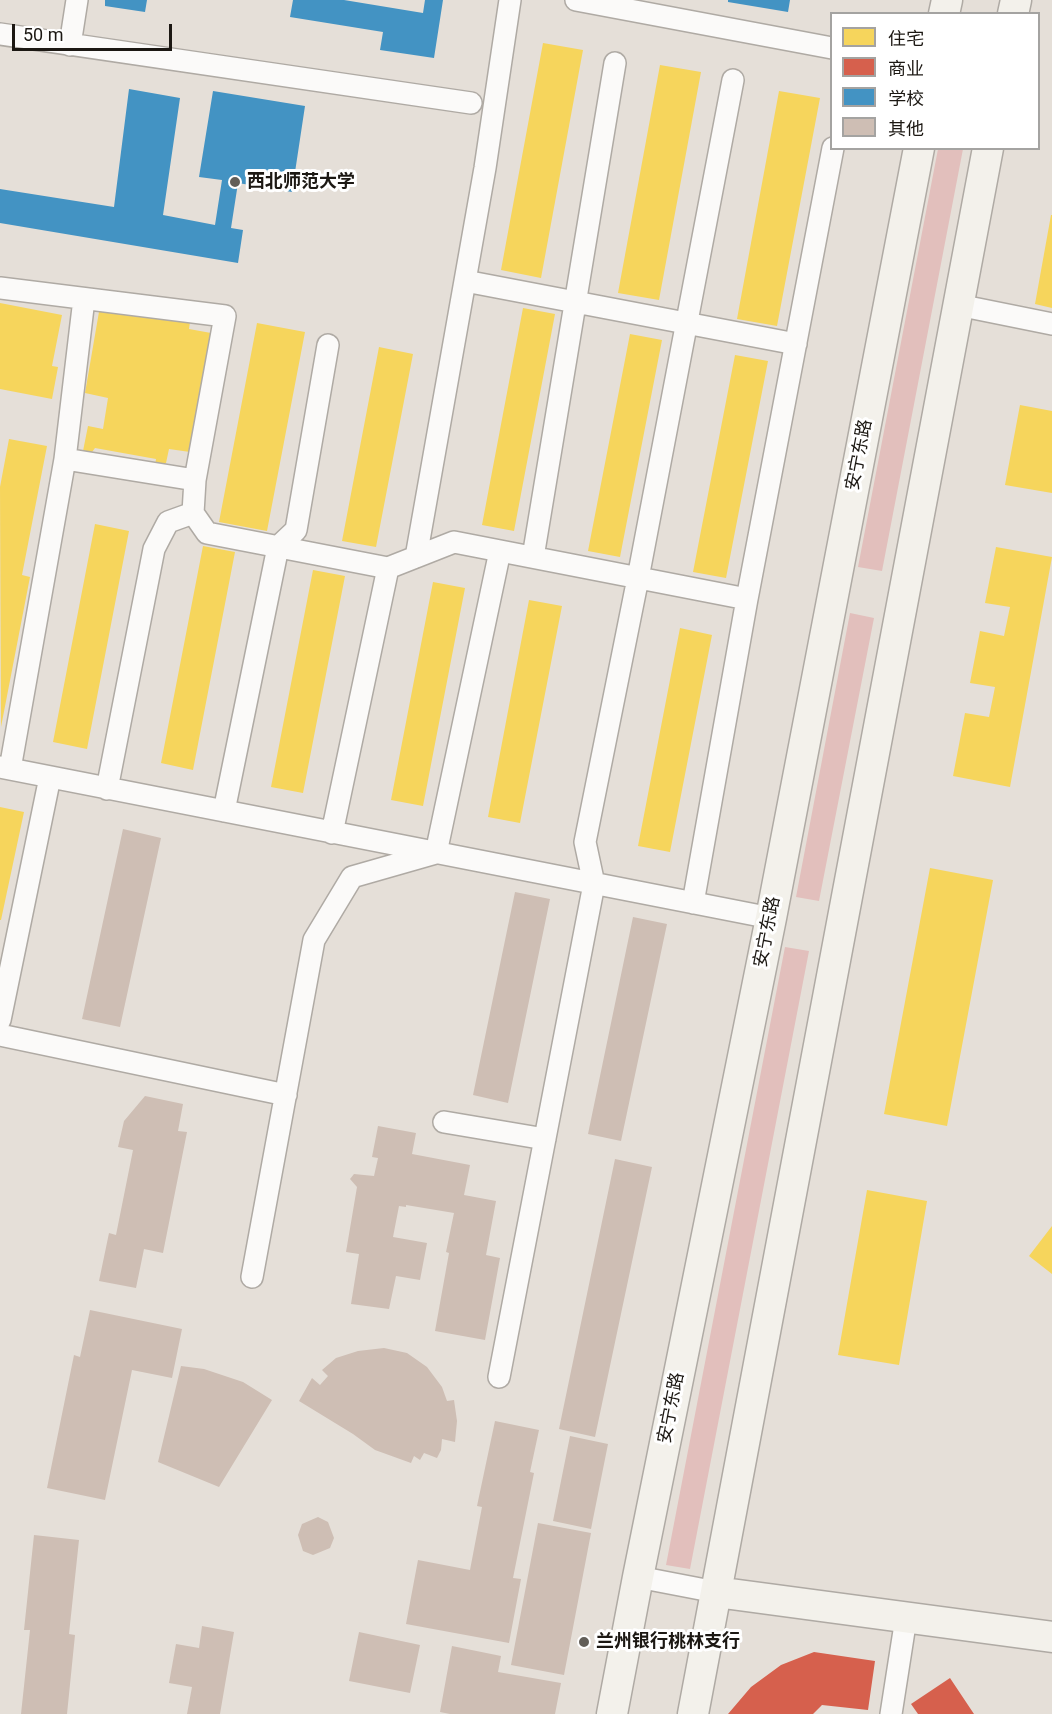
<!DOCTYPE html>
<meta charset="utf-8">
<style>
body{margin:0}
#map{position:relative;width:1052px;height:1714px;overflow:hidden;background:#e5dfd8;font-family:Roboto,"Noto Sans SC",sans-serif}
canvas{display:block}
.legend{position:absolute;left:830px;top:12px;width:210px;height:138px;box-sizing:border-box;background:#fff;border:2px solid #a4a3a1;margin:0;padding:8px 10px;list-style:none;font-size:18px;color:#1c1813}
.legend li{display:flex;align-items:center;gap:12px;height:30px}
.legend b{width:30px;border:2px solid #a4a3a1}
.scale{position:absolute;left:12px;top:24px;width:160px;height:27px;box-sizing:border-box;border:3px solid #1c1813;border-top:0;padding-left:8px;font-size:18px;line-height:21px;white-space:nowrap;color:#1c1813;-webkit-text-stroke:4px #fff;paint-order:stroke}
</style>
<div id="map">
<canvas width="1052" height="1714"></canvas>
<ul class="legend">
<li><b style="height:16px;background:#f6d55c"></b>住宅</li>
<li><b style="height:16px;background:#d6604d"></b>商业</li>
<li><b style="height:16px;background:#4393c3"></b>学校</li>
<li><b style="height:16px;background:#cebeb4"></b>其他</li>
</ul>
<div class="scale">50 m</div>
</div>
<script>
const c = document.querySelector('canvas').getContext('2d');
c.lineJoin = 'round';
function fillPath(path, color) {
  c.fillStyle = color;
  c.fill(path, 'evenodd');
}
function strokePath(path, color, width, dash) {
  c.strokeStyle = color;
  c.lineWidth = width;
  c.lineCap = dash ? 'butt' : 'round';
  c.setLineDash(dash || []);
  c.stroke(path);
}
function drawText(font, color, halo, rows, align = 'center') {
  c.font = font + ' Roboto,"Noto Sans SC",sans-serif';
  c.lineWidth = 6;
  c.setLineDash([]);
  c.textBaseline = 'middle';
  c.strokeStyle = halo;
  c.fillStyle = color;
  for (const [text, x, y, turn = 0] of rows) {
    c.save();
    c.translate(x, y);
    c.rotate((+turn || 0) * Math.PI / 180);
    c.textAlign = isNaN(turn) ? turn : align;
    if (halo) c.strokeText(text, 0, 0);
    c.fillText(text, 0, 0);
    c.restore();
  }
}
fillPath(new Path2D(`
 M938,149H963L882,571L858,567Z
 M850,613L874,618L819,901L796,897Z
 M785,947L809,951L690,1569L666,1565Z`), '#e2bfbc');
fillPath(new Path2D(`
 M543,43L583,50L541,278L501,270Z
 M660,65L701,72L659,300L618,293Z
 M779,91L820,98L777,326L737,319Z
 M1051,215H1052V308L1035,304Z
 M0,303L62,315L52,366L58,367L52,399L0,389Z
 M100,306L190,322L189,329L211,333L190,452L169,449L166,463L161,467L155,466L156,459L95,448L92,452L83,451L88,426L103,429L108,398L85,393Z
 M523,308L555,314L514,531L482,525Z
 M257,323L305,332L267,531L219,522Z
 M630,334L662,340L620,557L588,551Z
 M379,347L413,354L376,547L342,541Z
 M735,355L768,361L726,578L693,572Z
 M1020,405L1052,411V493L1005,485Z
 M9,439L47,446L22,575L30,577L1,727L0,487Z
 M95,524L129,531L87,749L53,742Z
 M203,546L235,552L193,770L161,763Z
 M996,547L1052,557L1010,787L953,776L965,713L989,717L995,687L970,683L980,631L1004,636L1010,607L985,603Z
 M313,570L345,576L303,793L271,787Z
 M433,582L465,588L423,806L391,800Z
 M529,600L562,606L520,823L488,817Z
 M680,628L712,635L670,852L638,846Z
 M0,807L24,812L1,920H0Z
 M930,868L993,880L947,1126L884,1114Z
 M867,1190L927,1201L899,1365L838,1355Z
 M1052,1226V1274L1029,1256Z`), '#f6d55c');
fillPath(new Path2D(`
 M814,1652L875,1661L868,1710L822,1705L813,1714H728L751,1687L781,1665Z
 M950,1678L974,1714H918L911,1704Z`), '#d6604d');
fillPath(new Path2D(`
 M105,0H147L145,12L105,6Z
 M293,0H344L423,13L425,0H443L434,58L380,50L383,32L290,17Z
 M728,0H790L788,12L728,2Z
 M129,89L180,98L163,215L215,225L222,180L199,177L213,91L305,106L292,192L238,183L231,228L243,230L238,263L0,223V189L114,207Z`), '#4393c3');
fillPath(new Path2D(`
 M123,829L161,838L120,1027L82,1019Z
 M515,892L550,899L508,1103L473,1095Z
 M633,917L667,924L621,1141L588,1134Z
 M145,1096L183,1104L178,1131L187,1132L163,1253L144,1249L136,1288L99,1281L109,1233L116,1235L133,1150L118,1147L124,1121Z
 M378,1126L416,1133L412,1154L470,1165L464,1195L496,1201L486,1255L500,1258L485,1340L435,1331L449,1253L446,1252L454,1213L406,1205V1207L399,1206L393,1237L427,1243L420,1280L396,1276L389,1309L351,1304L359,1254L346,1252L357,1187L350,1179L354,1174L374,1176L378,1158L372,1157Z
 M615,1159L652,1167L595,1437L559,1429Z
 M90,1310L182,1329L172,1378L132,1370L105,1500L47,1488L74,1355L80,1357Z
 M384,1348L407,1353L427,1367L442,1387L447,1401L454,1400L457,1421L455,1442L442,1439L441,1450L437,1458L424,1453L420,1460L414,1456L411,1463L375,1450L353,1434L299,1401L312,1378L320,1385L328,1376L322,1370L336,1358L358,1351Z
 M181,1366L204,1369L243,1382L272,1400L219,1487L158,1462Z
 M495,1421L539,1430L530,1472L534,1473L513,1578L521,1579L509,1643L406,1624L418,1560L470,1570L482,1507L477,1506Z
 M570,1436L608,1444L591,1529L553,1521Z
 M318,1517L328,1522L334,1538L330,1548L313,1555L303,1551L298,1535L302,1524Z
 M538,1523L591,1533L564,1675L511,1665Z
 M34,1535L79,1540L69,1634L75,1635L67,1714H21L30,1630H24Z
 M202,1626L234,1632L220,1714H187L192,1687L169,1683L176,1644L199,1648Z
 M359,1632L420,1645L410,1693L349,1681Z
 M452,1646L501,1656L498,1672L561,1683L555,1714H450L440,1712Z`), '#cebeb4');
const street = new Path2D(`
 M576,0L832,48
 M0,34L471,103
 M70,45L77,0
 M465,281L796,344
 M0,288L225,316L195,480L193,513L207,533L388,568L454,542L747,599L693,903
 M958,305L1052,324
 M65,459L84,299
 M416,557L485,168L510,0
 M533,557L615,63
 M747,599L833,148
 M0,767L771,918
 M10,769L65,459L195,480
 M107,789L154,549L168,522L193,513
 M224,811L278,547L296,530L328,345
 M332,833L388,568
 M0,1020L50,777
 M0,1035L286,1095
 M444,1122L545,1139
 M252,1277L314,940L352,877L436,853L500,551
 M499,1377L594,884L585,842L638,578L733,80
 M638,1577L716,1592
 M891,1714L906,1618`);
const secondary = new Path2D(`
 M944,14L947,0
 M1013,14L1016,0
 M716,1592L1052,1637
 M612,1714L638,1577L771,918L919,148
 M693,1714L988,148`);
strokePath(street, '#afaaa4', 24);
strokePath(secondary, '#afaaa4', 33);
strokePath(street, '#fbfaf9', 21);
strokePath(secondary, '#f3f1eb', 30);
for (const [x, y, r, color] of [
 [235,182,6,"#625e58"],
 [584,1642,6,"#625e58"]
]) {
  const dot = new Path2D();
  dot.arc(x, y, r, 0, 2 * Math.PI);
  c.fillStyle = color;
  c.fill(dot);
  strokePath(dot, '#fff', 2);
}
drawText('bold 18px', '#1c1813', '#fff', [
 ["西北师范大学",247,182],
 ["兰州银行桃林支行",596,1642]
], 'left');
drawText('18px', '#1c1813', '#fff', [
 ["安宁东路",860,455,-79],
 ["安宁东路",768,932,-79],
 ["安宁东路",672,1408,-79]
]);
</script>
